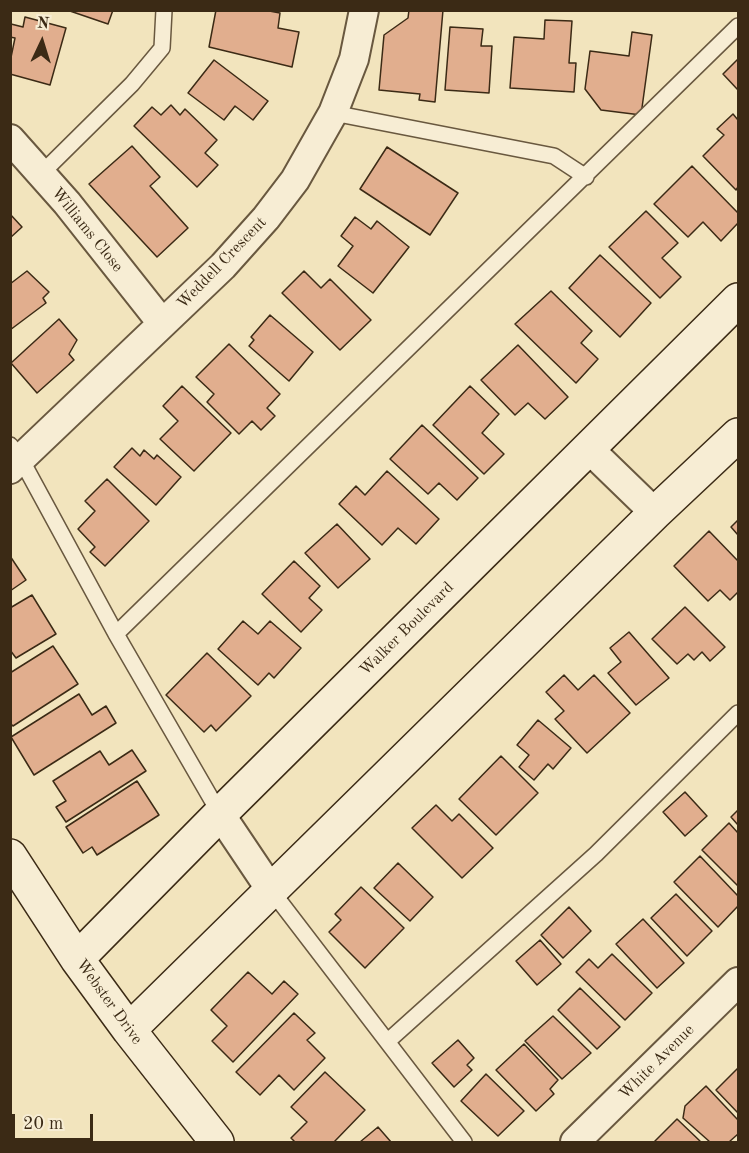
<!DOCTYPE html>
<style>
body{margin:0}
#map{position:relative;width:749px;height:1153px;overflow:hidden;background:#f2e4bd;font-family:"Old Standard TT",serif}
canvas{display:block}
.frame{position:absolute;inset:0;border:12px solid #3b2a15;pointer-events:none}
.north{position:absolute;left:12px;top:12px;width:60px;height:60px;-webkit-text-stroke:4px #f7edd4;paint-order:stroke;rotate:4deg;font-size:16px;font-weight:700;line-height:24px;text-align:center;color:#3b2a15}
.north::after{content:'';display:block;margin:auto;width:21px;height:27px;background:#3b2a15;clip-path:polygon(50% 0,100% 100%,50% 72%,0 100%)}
.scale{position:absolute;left:12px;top:1114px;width:81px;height:27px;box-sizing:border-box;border:3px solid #3b2a15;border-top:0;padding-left:8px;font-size:18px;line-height:21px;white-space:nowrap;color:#3b2a15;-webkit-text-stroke:4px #f7edd4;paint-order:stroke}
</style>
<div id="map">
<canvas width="749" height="1153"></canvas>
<div class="frame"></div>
<div class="north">N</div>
<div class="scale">20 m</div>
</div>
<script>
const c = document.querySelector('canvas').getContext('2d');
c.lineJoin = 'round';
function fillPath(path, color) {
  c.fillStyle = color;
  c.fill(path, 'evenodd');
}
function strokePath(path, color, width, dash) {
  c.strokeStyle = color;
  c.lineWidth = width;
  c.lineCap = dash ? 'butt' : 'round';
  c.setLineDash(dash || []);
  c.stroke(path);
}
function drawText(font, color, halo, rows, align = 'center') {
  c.font = font + ' "Old Standard TT",serif';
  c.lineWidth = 6;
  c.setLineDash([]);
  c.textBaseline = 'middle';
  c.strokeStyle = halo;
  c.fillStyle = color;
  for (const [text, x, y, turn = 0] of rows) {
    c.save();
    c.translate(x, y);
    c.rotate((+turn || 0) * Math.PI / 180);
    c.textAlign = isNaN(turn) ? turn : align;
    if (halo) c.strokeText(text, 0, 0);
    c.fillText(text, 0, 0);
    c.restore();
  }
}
const building = new Path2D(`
 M67,10H113L108,24Z
 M216,10H264L280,13L278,28L299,32L292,67L209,47Z
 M409,10H443L435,102L419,100L420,94L379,90L384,35L408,18Z
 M25,17L66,28L50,85L10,74V62L15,38L10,37V28L11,24L23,27Z
 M545,20L572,21L569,63H576L574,92L510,88L514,37L544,39Z
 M450,27L483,29L481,46H492L489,93L445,90Z
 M632,32L652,35L641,115L601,110L585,89L590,51L629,56Z
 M738,59V90L723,74Z
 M214,60L268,101L253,120L235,106L224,120L188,93Z
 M171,105L180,115L185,109L217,140L205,153L218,165L197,187L134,126L152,107L161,115Z
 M733,114L738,120V187L736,190L703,156L724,135L717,129Z
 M132,146L160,177L150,186L188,228L157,257L89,184Z
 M387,147L458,193L430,235L360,189Z
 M692,166L738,213V223L721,241L703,222L688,237L654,204Z
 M646,211L678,243L662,258L681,277L660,298L609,247Z
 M10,214L22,227L10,238Z
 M355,217L371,229L377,221L409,247L373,293L338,266L353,246L341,236Z
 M600,255L651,303L620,337L569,288Z
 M27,271L49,292L43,298L46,303L10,330V284Z
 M304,271L321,288L330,279L371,320L340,350L282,293Z
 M551,291L592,331L581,343L598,359L576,383L515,324Z
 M270,315L313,352L289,381L249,346L254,340L251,337Z
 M59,319L77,340L69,354L74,360L37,393L11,363Z
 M229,344L280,394L267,408L275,416L261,430L252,421L239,434L207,402L214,394L196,377Z
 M518,345L568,397L545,419L528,403L515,415L481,380Z
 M182,386L231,433L194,471L160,439L178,421L163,406Z
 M470,386L499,414L482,433L504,454L484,474L433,425Z
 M422,425L478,478L457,500L439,483L428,494L390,459Z
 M132,448L140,456L144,450L154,459L157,455L181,477L156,505L114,467Z
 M387,471L439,519L416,544L398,528L382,545L339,504L356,486L365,495Z
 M107,479L149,521L105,566L90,552L95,547L78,529L95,511L85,501Z
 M738,520V535L731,527Z
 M337,524L370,559L338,588L305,553Z
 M709,531L738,561V592L730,600L720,590L708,601L674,566Z
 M10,556L26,580L10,591Z
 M294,561L320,586L309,598L322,610L301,632L262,594Z
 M32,595L56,634L16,658L10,650V608Z
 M685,607L725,647L710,661L702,652L694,660L688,654L677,664L652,639Z
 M243,621L258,634L270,621L301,648L274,678L269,673L258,685L218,649Z
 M629,632L669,678L636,705L608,673L621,662L610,648Z
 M53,646L78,684L13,726L10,723V673Z
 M207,653L251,696L216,731L211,725L204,732L166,695Z
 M564,675L578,690L594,675L630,713L587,753L555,719L564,711L546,692Z
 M79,694L92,715L106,706L116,723L34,775L11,737Z
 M538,720L571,748L553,769L548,764L534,780L519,767L529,755L517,745Z
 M132,750L146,771L66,822L56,807L66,801L53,781L100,751L109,765Z
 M501,756L538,793L496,835L459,799Z
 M137,781L159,815L97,855L92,847L83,853L66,827Z
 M685,792L707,816L685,836L663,812Z
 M436,805L452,821L459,814L493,848L462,878L412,828Z
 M738,810V825L731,817Z
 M729,823L738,833V886L702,850Z
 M700,856L738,896V906L718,927L674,882Z
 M398,863L433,897L410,921L374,888Z
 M361,887L404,928L365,968L329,932L341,920L335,914Z
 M676,894L712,931L687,956L651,918Z
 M569,907L591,931L563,958L541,935Z
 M643,919L684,963L657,988L616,944Z
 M540,940L561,964L537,985L516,961Z
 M612,954L652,993L625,1020L576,972L589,959L598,968Z
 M248,972L272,994L284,981L298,994L233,1062L212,1041L227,1026L211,1010Z
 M580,988L620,1027L597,1049L558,1010Z
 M294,1013L315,1033L307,1040L325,1058L294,1090L279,1075L260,1095L236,1072Z
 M553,1016L591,1053L562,1079L525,1041Z
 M458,1040L474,1058L467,1065L472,1070L454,1087L432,1063Z
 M524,1044L558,1080L550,1089L554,1094L536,1111L496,1070Z
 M738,1068V1113L716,1090Z
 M325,1072L365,1110L334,1142H295L291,1138L307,1122L291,1107Z
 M486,1074L524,1111L498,1136L461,1101Z
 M706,1086L738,1120V1134L729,1142H710L683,1118L685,1106Z
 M677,1119L701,1142H654Z
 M378,1127L391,1142H360Z`);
fillPath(building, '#e1ae8e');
strokePath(building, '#3b2a15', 1.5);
const lane = new Path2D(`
 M333,113L554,156L586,177
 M41,174L132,84L162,48L164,10
 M10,445L21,459L116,634L220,814
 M116,634L738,26
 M271,890L464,1142
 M388,1041L596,854L738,713`);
const street = new Path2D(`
 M10,139L67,203L162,323
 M589,449L655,513
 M10,469L223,266L266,218L295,180L333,113L354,59L364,10
 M220,814L271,890
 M575,1142L738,982`);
const secondary = new Path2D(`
 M10,856L77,959L129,1030L217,1142
 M77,959L220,814L738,300
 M129,1030L655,513L738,435`);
strokePath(lane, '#69583f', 18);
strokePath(street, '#69583f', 32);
strokePath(secondary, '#3b2a15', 36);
strokePath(lane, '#f7edd4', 15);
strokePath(street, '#f7edd4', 28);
strokePath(secondary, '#f7edd4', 33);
drawText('16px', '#3b2a15', '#f7edd4', [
 ["Williams Close",87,230,51],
 ["Weddell Crescent",222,263,-46],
 ["Walker Boulevard",407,629,-45],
 ["Webster Drive",109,1002,54],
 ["White Avenue",657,1062,-45]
]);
</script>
